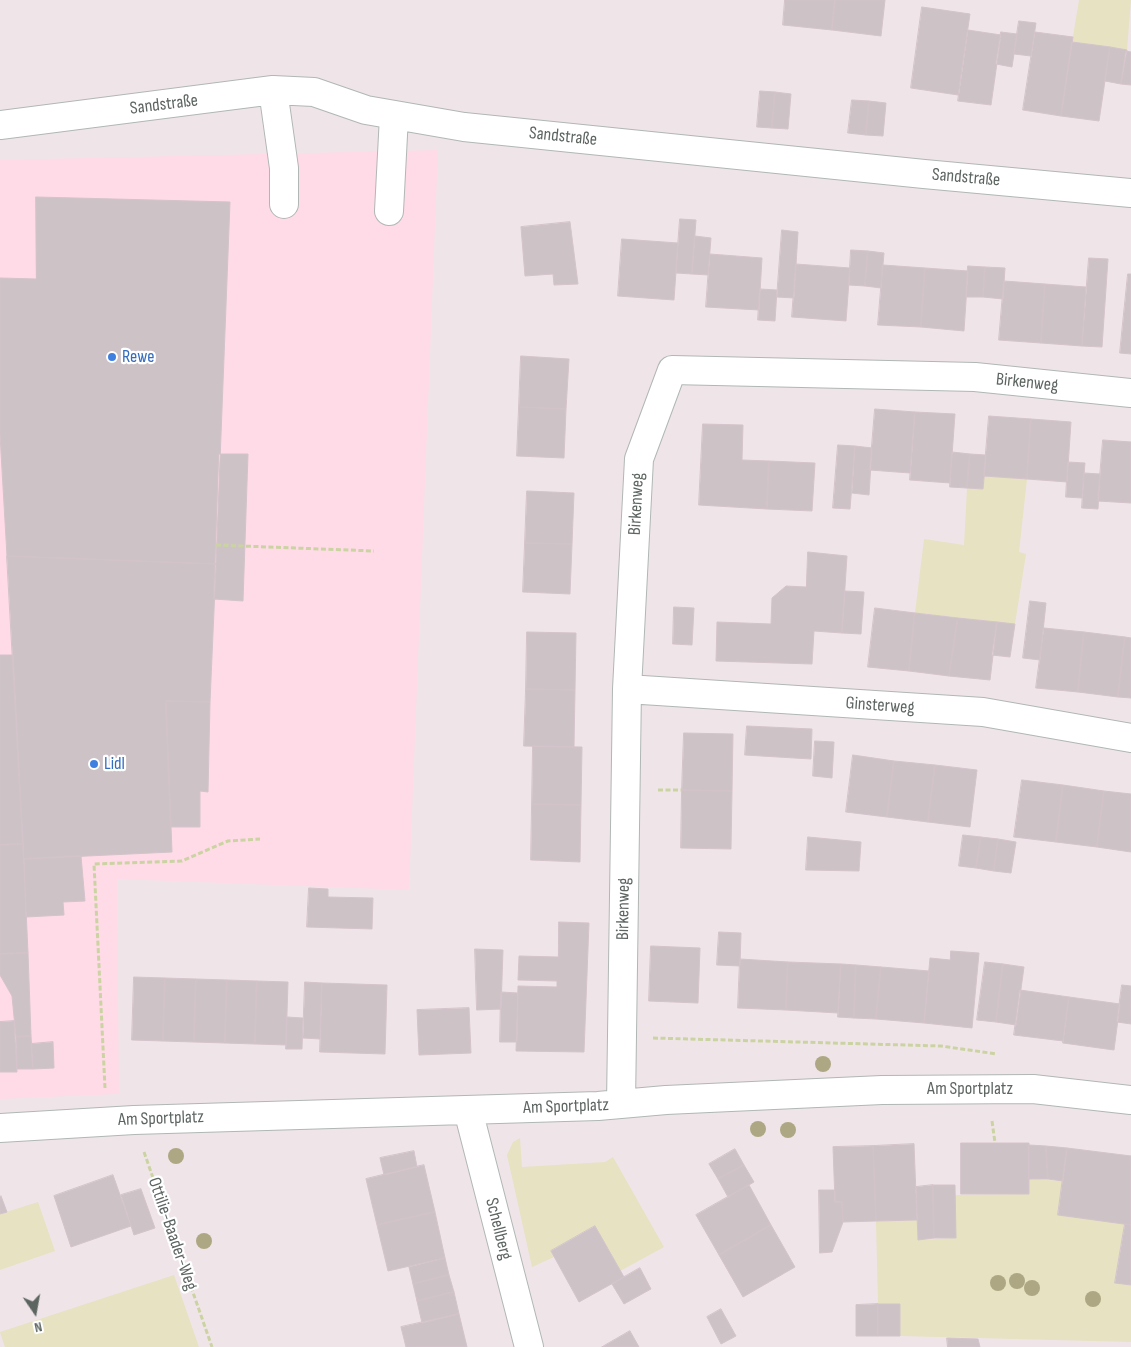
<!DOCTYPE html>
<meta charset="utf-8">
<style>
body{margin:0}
#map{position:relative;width:1131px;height:1347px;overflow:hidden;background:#efe5e8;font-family:"Sofia Sans Condensed",sans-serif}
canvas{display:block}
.north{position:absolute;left:10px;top:1287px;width:50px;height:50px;-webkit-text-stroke:4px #fff;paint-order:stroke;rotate:168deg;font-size:14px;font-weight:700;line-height:20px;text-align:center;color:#5d6561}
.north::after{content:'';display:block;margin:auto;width:18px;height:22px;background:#5d6561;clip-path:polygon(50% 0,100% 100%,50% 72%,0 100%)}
</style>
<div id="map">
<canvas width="1131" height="1347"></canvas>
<div class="north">N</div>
</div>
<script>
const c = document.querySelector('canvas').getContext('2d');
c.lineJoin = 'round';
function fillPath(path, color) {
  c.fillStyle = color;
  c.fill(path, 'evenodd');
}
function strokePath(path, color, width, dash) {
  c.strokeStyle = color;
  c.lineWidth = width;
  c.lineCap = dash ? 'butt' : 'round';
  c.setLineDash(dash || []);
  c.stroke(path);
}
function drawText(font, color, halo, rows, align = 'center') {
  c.font = font + ' "Sofia Sans Condensed",sans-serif';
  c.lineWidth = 4.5;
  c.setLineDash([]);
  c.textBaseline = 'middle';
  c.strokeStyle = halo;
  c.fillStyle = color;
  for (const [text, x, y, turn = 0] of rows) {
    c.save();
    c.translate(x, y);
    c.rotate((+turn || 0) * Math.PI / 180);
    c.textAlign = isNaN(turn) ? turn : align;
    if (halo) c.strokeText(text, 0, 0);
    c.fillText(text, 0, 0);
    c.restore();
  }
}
fillPath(new Path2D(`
 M438,150L409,890L117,879L119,1094L0,1099V160Z`), '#fedbe7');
fillPath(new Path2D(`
 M1079,0H1131L1127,50L1072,42Z
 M984,476L1027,479L1019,552L1026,554L1015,624L915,613L924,539L964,545L967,488L983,489Z
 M520,1138L522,1167L605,1162L613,1157L664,1247L620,1271L594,1226L551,1251L554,1257L532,1267L507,1155L513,1142Z
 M1029,1179L1063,1181L1058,1215L1125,1224L1115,1282L1131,1285V1342L900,1336V1304H878L876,1221L917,1220L918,1240L955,1238V1195L1029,1194Z
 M38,1202L55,1251L0,1270V1214Z
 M174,1275L199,1347H5L0,1332Z`), '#e6e2c2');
const building = new Path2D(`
 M785,0H835L832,30L783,25Z
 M835,0H885L881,36L832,30Z
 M922,7L970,14L958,95L911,88Z
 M1019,21L1036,23L1031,56L1014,54Z
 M968,30L1001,35L991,105L958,101Z
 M1001,32L1017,34L1012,67L996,64Z
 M1035,32L1073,37L1061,116L1023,110Z
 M1072,42L1110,47L1099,121L1061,116Z
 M1110,47L1127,50L1121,84L1105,81Z
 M1126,51L1131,52V85L1121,84Z
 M760,91L775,92L772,128L757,127Z
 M775,92L791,94L788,129L772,128Z
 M852,100L869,101L866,135L848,133Z
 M869,101L886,103L883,136L866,135Z
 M36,197L230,202L216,564L7,556L0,435V278L36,279Z
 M680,219L696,220L692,274L676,273Z
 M570,222L578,284L554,285L553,274L525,276L521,227Z
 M782,230L798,232L794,298L777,297Z
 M695,236L711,238L708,275L692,274Z
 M622,239L678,243L674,300L618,296Z
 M851,250L868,251L865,286L849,285Z
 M868,251L884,253L881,288L865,286Z
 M710,254L762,258L759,310L706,307Z
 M1089,258L1108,259L1102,347L1082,346Z
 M796,264L850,268L846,321L792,317Z
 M883,265L925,268L921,327L878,325Z
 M968,266L985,267L983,297H966Z
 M985,267L1005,268L1003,299L983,297Z
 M925,268L968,271L964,331L921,327Z
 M1128,274H1131V354L1120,353Z
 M1004,281L1045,284L1041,343L999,340Z
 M1045,284L1086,287L1082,346L1041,343Z
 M760,289L777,290L775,321L758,320Z
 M521,356L569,359L566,409L519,407Z
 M519,407L566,409L564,458L517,456Z
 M875,409L915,412L910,473L870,470Z
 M915,412L955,414L950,483L910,480Z
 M989,416L1031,419L1027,479L984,476Z
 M1031,419L1071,422L1067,482L1027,479Z
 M703,424L743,425L742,460L769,461L767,509L699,505Z
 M1103,440L1131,442V503L1098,501Z
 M838,445L855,446L850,509L833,508Z
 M855,446L872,448L869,495L852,493Z
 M952,452L970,454L967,488L950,487Z
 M219,454H248L243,601L214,599Z
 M970,454L986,455L983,489L967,488Z
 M769,461L815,463L812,511L767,509Z
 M1068,462L1085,463L1082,498L1066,497Z
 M1084,473L1100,474L1098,509L1082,508Z
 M527,491L574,493L572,544L525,543Z
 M525,543L572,544L570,594L523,592Z
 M808,552L847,556L842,633L814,631L812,664L716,661L717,622L771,624L772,598L786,586L806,587Z
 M7,556L216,564L210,702L166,701L172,852L24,859Z
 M845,591L864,592L861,634L842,633Z
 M1030,601L1046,603L1040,660L1023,658Z
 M674,607L694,608L692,645L673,644Z
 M875,608L915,613L909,671L868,667Z
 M915,613L958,618L949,676L909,671Z
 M958,618L997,622L990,680L949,676Z
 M997,622L1015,624L1010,657L992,655Z
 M1044,628L1084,632L1078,692L1036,688Z
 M527,632L576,633L575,690L526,689Z
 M1084,632L1125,637L1118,697L1078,692Z
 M1125,637L1131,638V698L1118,697Z
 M0,655H13L23,844L0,845Z
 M526,689L575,690L574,747L524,746Z
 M166,701L210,702L208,792L200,791V827H171Z
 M747,726L812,729L811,759L745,755Z
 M684,733L733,734L732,791L682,790Z
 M815,741L834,742L832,778L813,776Z
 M533,746L582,747L581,805L532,804Z
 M853,755L894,761L887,817L846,812Z
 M894,761L935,765L928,822L887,817Z
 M935,765L977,770L970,827L928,822Z
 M1022,780L1063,785L1056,842L1014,837Z
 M1063,785L1104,791L1097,847L1056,842Z
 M682,790L732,791L731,849L681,848Z
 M1104,791L1131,794V852L1097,847Z
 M532,804L581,805L580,862L531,860Z
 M963,835L981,837L976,868L959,866Z
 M808,837L861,842L859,871L806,870Z
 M981,837L998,839L994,871L976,868Z
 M998,839L1016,842L1011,873L994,871Z
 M23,844L28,953L0,954V845Z
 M81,856L85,901L63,902L64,915L26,917L24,859Z
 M309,888L328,889V897L373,898L372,929L307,927Z
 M559,922L589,923L584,1052L516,1051L518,986L557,987V981L518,980L519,956L558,957Z
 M719,932L741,933L740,966L717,965Z
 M651,946L700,948L698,1003L649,1001Z
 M475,949L503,950L501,1009L477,1010Z
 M951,951L979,953L972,1028L924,1023L930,958L950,960Z
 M28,953L31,1036L16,1037L12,996L0,975V954Z
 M740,959L788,962L786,1010L738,1008Z
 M788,962L841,964L838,1013L786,1010Z
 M985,962L1003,964L996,1022L977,1020Z
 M841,964L856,965L854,1018L838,1017Z
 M1003,964L1024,967L1016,1025L996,1022Z
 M856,965L881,967L876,1019L854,1018Z
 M881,967L929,971L924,1023L876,1019Z
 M134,977L165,978L163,1041L132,1040Z
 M165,978L196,979L194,1042L163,1041Z
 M196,979L227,980L225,1043L194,1042Z
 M227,980L257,981L255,1044L225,1043Z
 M257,981L288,982L286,1045L255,1044Z
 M305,982L322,983L320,1039L303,1038Z
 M322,983L387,985L385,1054L320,1052Z
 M1122,985L1131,986V1024L1117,1022Z
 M1020,990L1069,997L1063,1041L1014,1035Z
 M501,992L518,993L517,1042H500Z
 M1069,997L1120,1004L1114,1050L1063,1043Z
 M469,1008L471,1053L419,1055L417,1010Z
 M287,1017L303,1018L302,1049H286Z
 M14,1021L17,1072H0V1022Z
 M31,1036L33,1069H17L16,1037Z
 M53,1042L54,1068L33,1069L31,1044Z
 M961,1143H1029V1194H961Z
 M914,1144L917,1220L876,1221L873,1146Z
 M1029,1145L1046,1146L1048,1179H1029Z
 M873,1146L876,1221L843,1222L842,1202H835L833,1147Z
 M1046,1146L1067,1148L1063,1181L1048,1179Z
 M1067,1148L1131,1156V1225L1058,1215Z
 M735,1149L744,1165L718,1179L709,1164Z
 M414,1151L417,1167L384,1175L380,1158Z
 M424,1165L435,1212L377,1225L366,1179Z
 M744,1165L754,1182L728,1197L718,1179Z
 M113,1175L131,1226L71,1247L54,1196Z
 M749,1185L771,1225L719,1255L696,1215Z
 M933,1185L934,1238L918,1240L916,1187Z
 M933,1185H955L956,1238H934Z
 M141,1189L155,1228L134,1235L121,1195Z
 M819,1190H835V1202H842L843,1222L832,1252L820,1253Z
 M1,1196L7,1212L0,1214V1197Z
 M435,1212L445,1258L388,1271L377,1225Z
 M1125,1224L1131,1225V1285L1115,1283Z
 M771,1225L795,1267L743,1297L719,1255Z
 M595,1226L624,1277L579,1302L551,1251Z
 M445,1258L449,1275L413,1284L409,1267Z
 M640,1268L651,1289L624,1304L612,1284Z
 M449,1275L454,1292L417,1301L413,1284Z
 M454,1292L459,1314L422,1323L417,1301Z
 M878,1304H900V1336H878Z
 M878,1304V1336H856V1305Z
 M721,1309L736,1336L721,1344L707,1317Z
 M459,1314L467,1347H406L401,1327Z
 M630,1331L639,1347H602Z
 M947,1338L978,1339L980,1347H948Z`);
fillPath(building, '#cdc3c7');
strokePath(building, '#d4c3ca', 1);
const minor = new Path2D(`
 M273,90L284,168V204
 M0,125L273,90L314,92L366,110L464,127L924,174L1131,193
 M389,211L394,116
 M627,689L983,712L1131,738
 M621,1104L627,689L639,459L672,370L975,377L1131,393
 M468,1110L529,1347
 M0,1128L134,1120L598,1106L666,1100L882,1090L1033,1089L1131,1100`);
strokePath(minor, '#b0b7b4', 30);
strokePath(new Path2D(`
 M216,545L374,551
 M658,790H682
 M653,1038L941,1046L997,1054
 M105,1088L94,864L182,861L228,841L260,839
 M992,1121L995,1143
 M144,1152L212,1347`), '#cbd3a2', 3, [5, 2.5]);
strokePath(minor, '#fff', 28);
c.fillStyle = '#aea783';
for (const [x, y] of [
 [823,1064],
 [758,1129],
 [788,1130],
 [176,1156],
 [204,1241],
 [1017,1281],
 [998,1283],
 [1032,1288],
 [1093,1299]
]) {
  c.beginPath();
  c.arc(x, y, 8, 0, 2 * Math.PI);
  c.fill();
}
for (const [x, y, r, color] of [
 [112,357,5,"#3f7fe0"],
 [94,764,5,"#3f7fe0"]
]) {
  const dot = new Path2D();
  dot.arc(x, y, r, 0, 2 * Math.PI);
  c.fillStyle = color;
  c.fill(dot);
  strokePath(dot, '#fff', 2);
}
drawText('18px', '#5d6561', '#fff', [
 ["Sandstraße",164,105,-7],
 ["Sandstraße",563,137,6],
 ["Sandstraße",966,178,5],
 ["Birkenweg",1027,383,6],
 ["Birkenweg",637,504,-87],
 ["Ginsterweg",880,706,4],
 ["Birkenweg",624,909,-89],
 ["Am Sportplatz",970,1089],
 ["Am Sportplatz",566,1107,-2],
 ["Am Sportplatz",161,1119,-2],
 ["Schellberg",498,1229,76],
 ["Ottilie-Baader-Weg",172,1234,71]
]);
drawText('18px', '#366cbe', '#fff', [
 ["Rewe",122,357],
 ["Lidl",104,764]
], 'left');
</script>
